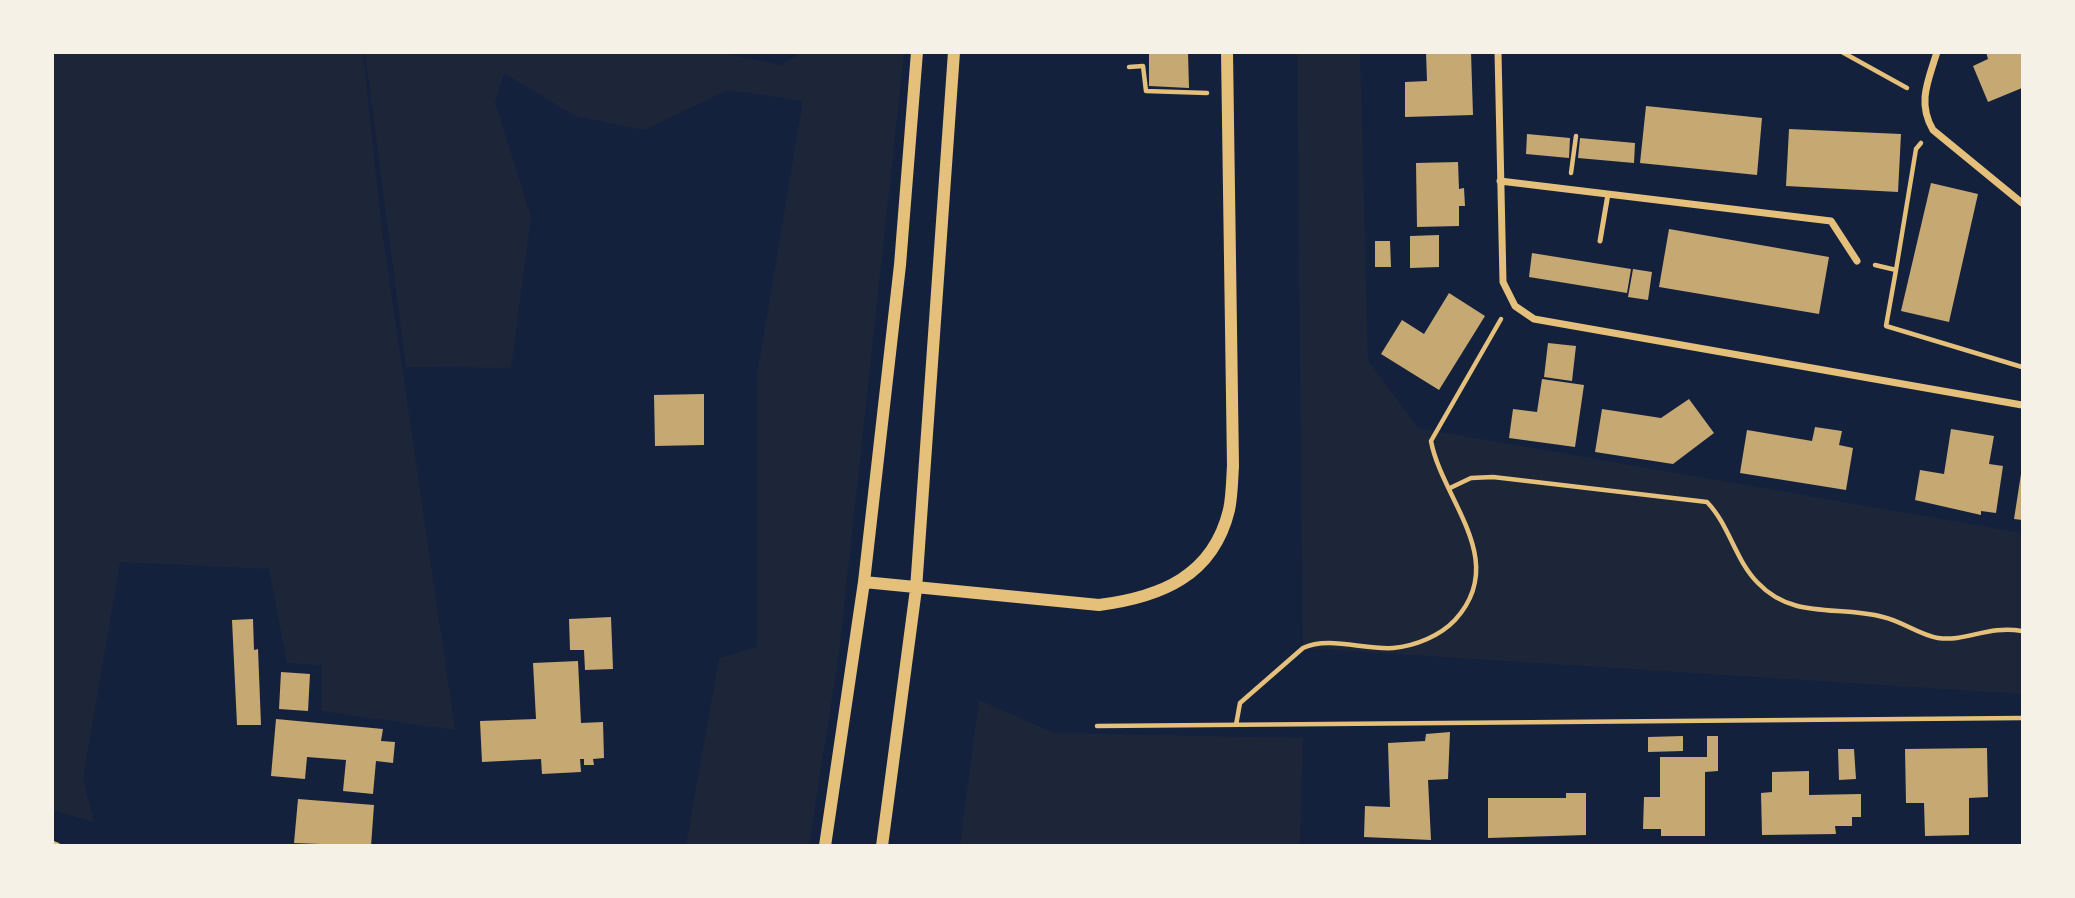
<!DOCTYPE html>
<style>
body{margin:0}
#map{position:relative;width:2075px;height:898px;overflow:hidden;background:#14213d;font-family:Spectral,serif}
canvas{display:block}
.frame{position:absolute;inset:0;border:54px solid #f6f1e7;pointer-events:none}
</style>
<div id="map">
<canvas width="2075" height="898"></canvas>
<div class="frame"></div>
</div>
<script>
const c = document.querySelector('canvas').getContext('2d');
c.lineJoin = 'round';
function fillPath(path, color) {
  c.fillStyle = color;
  c.fill(path, 'evenodd');
}
function strokePath(path, color, width, dash) {
  c.strokeStyle = color;
  c.lineWidth = width;
  c.lineCap = dash ? 'butt' : 'round';
  c.setLineDash(dash || []);
  c.stroke(path);
}
fillPath(new Path2D(`
 M718,52L781,65L801,53H904L839,653L809,845H686L719,658L757,647V375L803,101L728,90L644,130L575,116L504,73L495,102L531,217L511,368L406,367L365,53Z
 M52,53H363L382,230L455,730L321,711L322,665L287,663L269,569L120,562L83,779L94,822L53,810Z
 M1297,53H1360L1368,360L1418,428L2022,533V694L1303,648Z
 M979,700L1055,733L1303,738L1300,845H960Z`), '#1d2539');
fillPath(new Path2D(`
 M1149,52H1188L1189,88L1149,86Z
 M1426,52H1471L1473,115L1405,117V82L1427,81Z
 M1986,52H2022V88L1988,102L1973,66L1988,59Z
 M1646,106L1762,118L1757,175L1640,163Z
 M1789,129L1901,134L1898,192L1786,186Z
 M1527,134L1570,138L1569,158L1526,154Z
 M1580,138L1635,143L1634,163L1578,158Z
 M1458,162L1459,189L1464,188L1465,206H1459V226L1417,227L1416,163Z
 M1931,183L1978,194L1949,322L1901,311Z
 M1669,229L1829,257L1819,314L1659,287Z
 M1439,235V267L1410,268V236Z
 M1375,241H1390L1391,267H1375Z
 M1532,253L1631,269L1627,293L1529,277Z
 M1633,269L1652,272L1648,300L1628,297Z
 M1449,293L1485,316L1439,390L1381,354L1402,320L1424,334Z
 M1548,343L1576,346L1572,381L1544,377Z
 M1542,379L1584,385L1575,447L1509,438L1513,409L1537,412Z
 M704,394V445L655,446L654,395Z
 M1689,399L1714,433L1673,464L1595,452L1602,409L1661,418Z
 M1815,427L1842,431L1839,445L1853,448L1846,490L1740,473L1747,430L1812,441Z
 M1951,429L1994,436L1989,464L2003,466L1996,513L1981,511V515L1915,500L1920,470L1944,474Z
 M2021,474H2022V520L2014,519Z
 M611,617L613,669L585,670L584,650H570L569,619Z
 M253,619L254,650L258,649L261,725H237L232,620Z
 M578,661L581,723L603,722L604,758L593,759L594,765H584V759H580L581,772L542,774L541,759L482,762L480,721L536,719L533,663Z
 M281,672L310,674L308,711L279,709Z
 M276,719L383,729L381,741L395,742L393,763L376,761L373,794L343,791L346,760L307,757L305,779L271,776Z
 M1450,732L1448,779L1428,780L1431,840L1364,837L1365,806L1390,807L1388,743L1425,741L1426,734Z
 M1683,736V751L1648,752V737Z
 M1707,736H1718V771L1705,772V836H1661V829H1643L1644,797H1660V757H1707Z
 M1987,748L1988,797L1969,798V835L1925,836L1924,803H1906L1905,749Z
 M1838,749H1854L1856,779L1839,780Z
 M1809,771V795L1861,794V817H1852V826H1835L1836,834L1762,835L1761,793L1772,792V772Z
 M1566,793H1586V835L1488,838V798H1566Z
 M298,799L374,805L371,846L294,843Z`), '#c6a872');
strokePath(new Path2D(`
 M1842,52L1907,88
 M1129,67L1143,66L1146,91L1207,93
 M1571,173L1576,136
 M1875,265L1896,270L1886,326L2022,367
 M1896,270L1916,149L1921,143
 M1450,488L1471,478L1493,477L1707,502C1730,526 1735,560 1758,583C1793,620 1839,605 1883,617C1902,621 1919,635 1938,638C1966,642 1988,625 2022,631
 M1236,725L1240,703L1303,648C1328,636 1365,650 1393,648C1415,646 1440,636 1455,620C1510,560 1442,500 1431,441L1501,319
 M1097,726L2022,718`), '#e5c07b', 4.5);
strokePath(new Path2D(`
 M1600,241L1608,194`), '#e5c07b', 5);
strokePath(new Path2D(`
 M1498,52L1503,282L1515,306L1534,319L2022,405
 M1937,52C1928,81 1917,103 1933,130L2022,203
 M1500,181L1831,221L1857,261
 M52,844L57,846`), '#e5c07b', 7);
strokePath(new Path2D(`
 M864,582L1099,605C1161,597 1213,576 1229,510C1232,496 1232,481 1233,466L1227,52
 M825,846L864,582L900,265L917,52
 M882,846L916,589L954,52`), '#e5c07b', 12);
</script>
